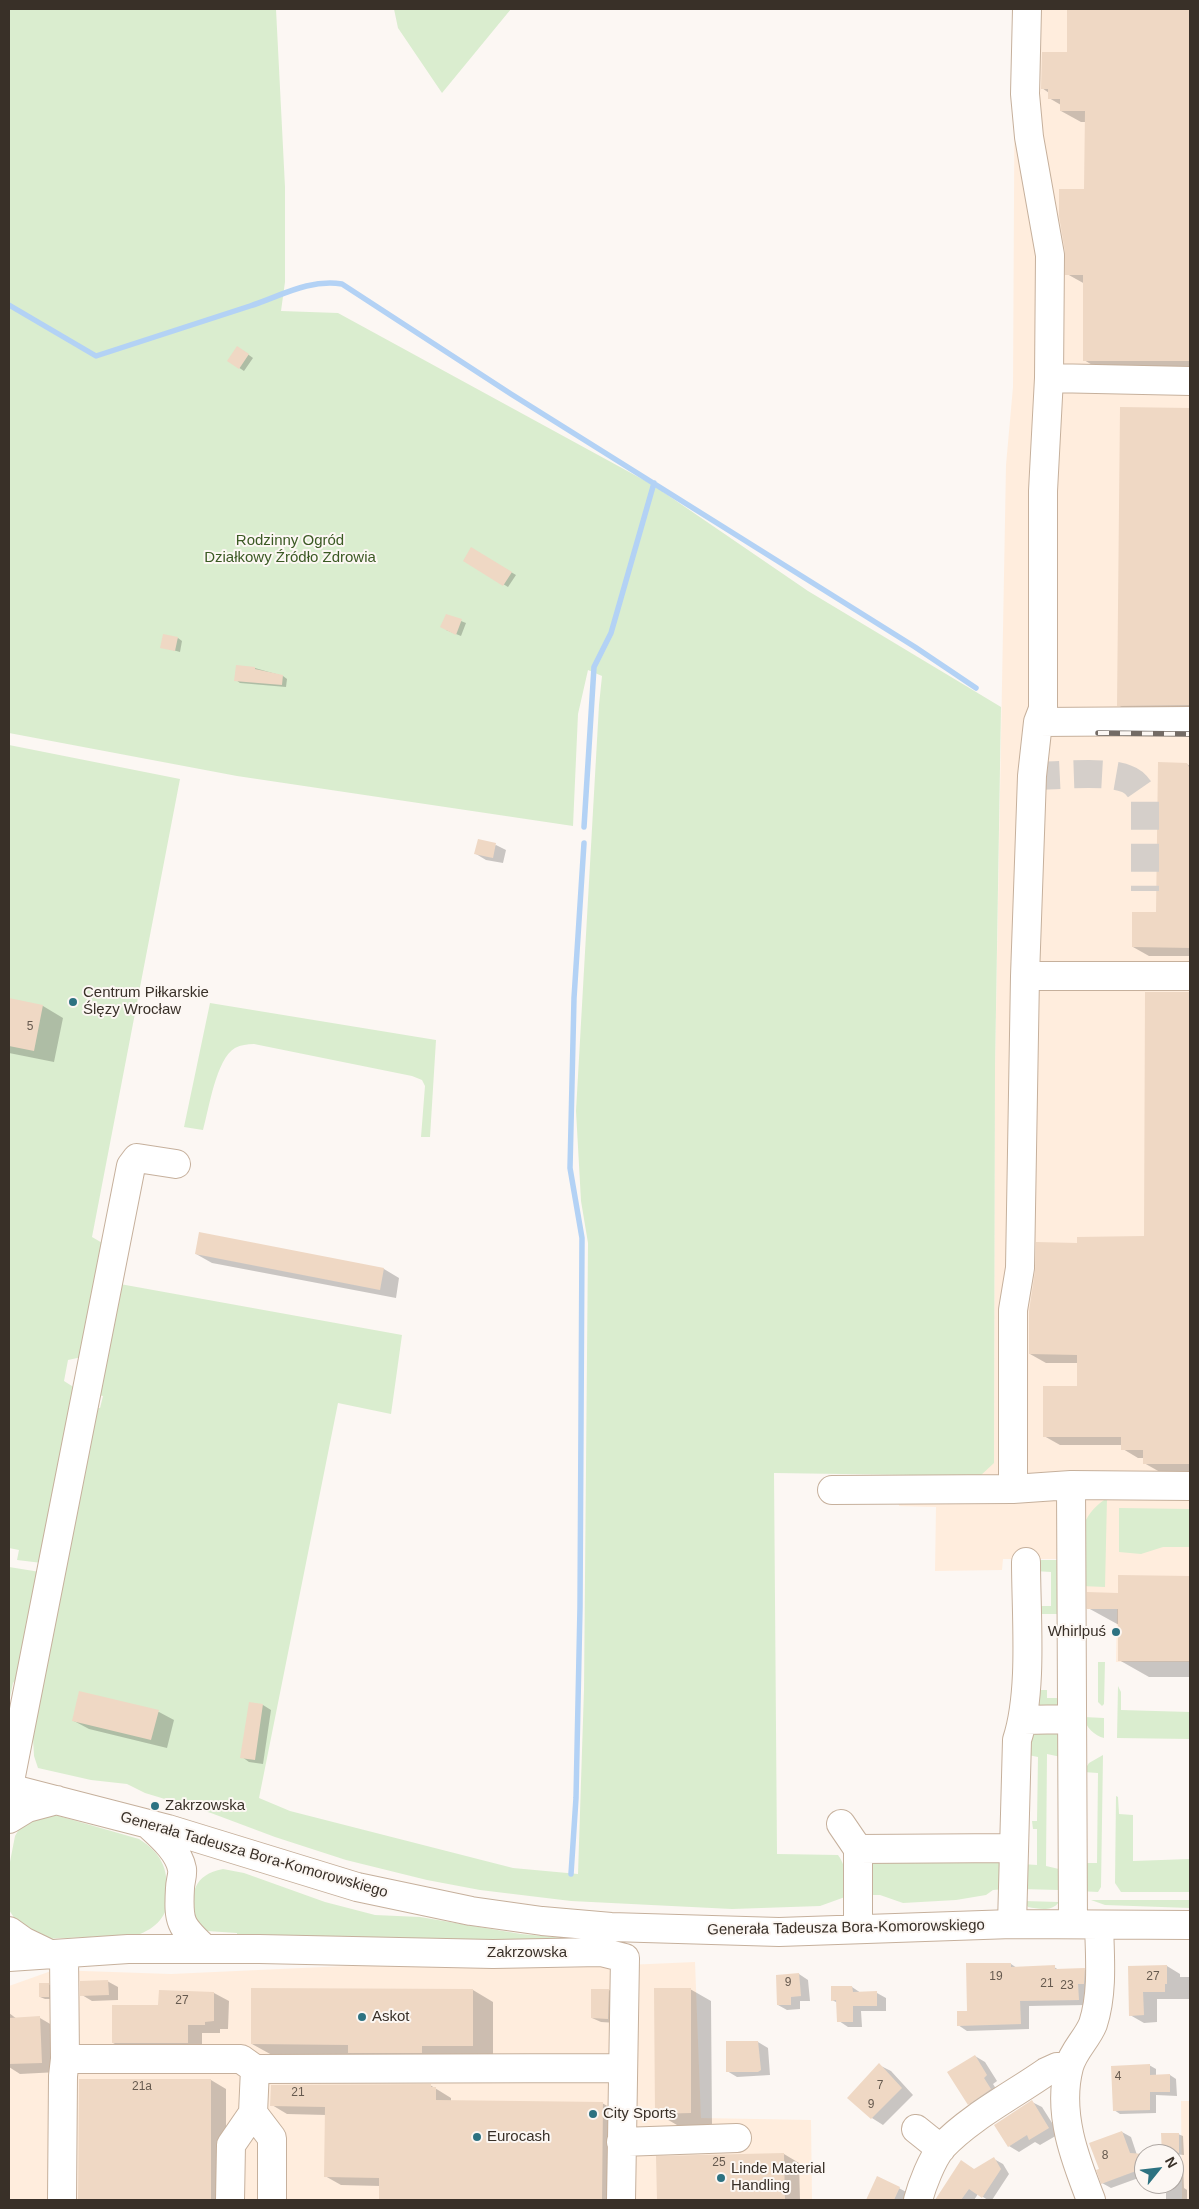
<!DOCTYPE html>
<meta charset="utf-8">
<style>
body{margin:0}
#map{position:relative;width:1199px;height:2209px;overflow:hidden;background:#fcf7f3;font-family:Arial,sans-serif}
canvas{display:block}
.frame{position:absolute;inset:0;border:10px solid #393028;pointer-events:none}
.north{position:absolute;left:1134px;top:2144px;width:50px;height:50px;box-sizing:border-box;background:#fcf7f3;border:1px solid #aea7a2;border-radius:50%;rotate:61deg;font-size:14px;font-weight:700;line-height:20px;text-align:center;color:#393028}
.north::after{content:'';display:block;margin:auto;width:18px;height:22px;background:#2d7281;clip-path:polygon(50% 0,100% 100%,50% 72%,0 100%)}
</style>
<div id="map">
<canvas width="1199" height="2209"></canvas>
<div class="frame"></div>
<div class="north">N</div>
</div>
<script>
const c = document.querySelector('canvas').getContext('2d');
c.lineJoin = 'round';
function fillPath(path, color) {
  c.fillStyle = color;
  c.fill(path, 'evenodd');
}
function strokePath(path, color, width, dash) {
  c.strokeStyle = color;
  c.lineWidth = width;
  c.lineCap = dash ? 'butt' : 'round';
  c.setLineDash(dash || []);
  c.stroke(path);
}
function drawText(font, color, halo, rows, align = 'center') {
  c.font = font + ' Arial,sans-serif';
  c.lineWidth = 4;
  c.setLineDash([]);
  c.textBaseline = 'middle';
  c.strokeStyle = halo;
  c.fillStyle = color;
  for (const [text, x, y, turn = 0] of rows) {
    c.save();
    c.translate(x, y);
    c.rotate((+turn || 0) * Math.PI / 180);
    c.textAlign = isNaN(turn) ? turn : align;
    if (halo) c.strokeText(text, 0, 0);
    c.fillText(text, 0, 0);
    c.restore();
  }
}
fillPath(new Path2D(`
 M1015,9H1190V1662H1116L1117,1609L1060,1608V1559H1003L1002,1570L935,1571L936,1507L899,1506L898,1475L929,1476L994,1462L995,1068L1006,465L1013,387Z
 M695,1962L701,2118L811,2120L812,2200H9V1986L54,1970L171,1974L367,1965L558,1968Z
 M1181,2101H1190V2200H1182Z`), '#ffeddd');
fillPath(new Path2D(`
 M9,9H276L285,187V282L281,311L338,313L653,485L808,591L1001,707L995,1068L994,1463L980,1476L774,1473L777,1854L838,1855C848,1869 846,1881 845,1897L820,1906L732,1909L571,1901L480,1890L427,1880L346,1860L275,1837L211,1813L145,1793L127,1784L91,1780L38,1768L34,1756L33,1738L95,1408H100L103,1396L97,1395L120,1284L402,1335L391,1414L338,1403L259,1798L290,1811L513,1868L578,1874L584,1689L588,1243L581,1201L576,1111L599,705L602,676L588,670L578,714L573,826L237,776L9,733Z
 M394,9H511L442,93L398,28Z
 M9,745L180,779L92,1237L104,1244L82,1357L68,1360L64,1381L75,1388L42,1563L17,1560L19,1550L9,1548Z
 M210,1003L436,1040L430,1137H421L425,1086L422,1080L412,1076L254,1044C247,1044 241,1045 235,1048C216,1059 209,1109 203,1130L184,1127Z
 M1107,1498L1105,1587L1081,1586L1084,1524C1089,1513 1096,1505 1107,1498Z
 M1119,1508L1190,1509V1547H1163L1141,1554L1119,1552Z
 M1034,1560H1059L1058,1614H1035V1606H1051V1572L1034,1571Z
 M9,1567L40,1572L21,1674L13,1683L9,1702Z
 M1098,1662H1105L1104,1704L1102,1706L1098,1702Z
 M1118,1686L1121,1692V1710L1190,1712V1739L1117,1738Z
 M1034,1690H1047V1698H1061L1059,1706L1040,1709L1034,1704Z
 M1084,1717L1104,1718V1738C1095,1736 1085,1727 1084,1717Z
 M1030,1732L1056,1733L1059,1737L1061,1757L1047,1754L1046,1866L1059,1869V1890L1022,1889V1864L1037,1865V1829H1033L1032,1821H1037L1038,1757L1023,1754Z
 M1103,1755L1101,1887L1098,1892L1078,1891L1083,1863H1097L1098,1773L1083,1772L1089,1763Z
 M1116,1796L1118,1797L1119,1814L1133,1815V1861L1190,1859V1892H1121L1115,1883Z
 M52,1814L139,1839C160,1852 169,1868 166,1894L170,1896C166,1917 157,1928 137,1935L42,1939L19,1925L9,1910V1867L15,1836L22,1824Z
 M871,1856L1004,1861L1005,1889L993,1890L986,1895L956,1900L903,1903L880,1895H872L870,1884Z
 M223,1869L244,1873L325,1902L375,1915L420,1917L521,1934L608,1942L237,1938V1933L207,1931L193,1919C191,1893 193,1875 223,1869Z
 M1091,1900H1190V1908L1105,1905Z
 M1024,1901L1059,1902C1052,1912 1039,1909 1028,1907Z`), '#daedcf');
fillPath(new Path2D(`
 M1069,9H1190V372H1104L1084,360L1085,284L1067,274L1085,190L1086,122H1081L1061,111V105L1049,98V93L1042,88L1068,54Z
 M242,350L253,358L244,371L229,361Z
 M1121,408L1190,409V714H1134L1118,705Z
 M472,549L516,575L508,587L464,560Z
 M446,615L466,623L461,636L446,630Z
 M178,638L182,641L180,652L162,647Z
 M237,666L255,668L283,676L287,679L286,687L240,683L236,680Z
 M1187,764L1190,766V956H1149L1133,947L1157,914Z
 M496,845L506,850L503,863L486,860L476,854Z
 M1147,993H1190V1472H1160L1144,1463V1458H1138L1123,1449L1122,1445H1060L1044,1436L1078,1387V1363H1046L1030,1354L1079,1244L1145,1237Z
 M9,999L43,1006L63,1018L54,1062L9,1053Z
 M196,1254L384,1269L399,1278L396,1298L212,1263Z
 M1119,1577H1190V1677H1149L1119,1660V1625L1088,1608L1119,1594Z
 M250,1703L263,1705L271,1710L263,1764L249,1762L242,1757Z
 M159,1712L174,1720L167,1748L89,1729L74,1721Z
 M1011,1964L1017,1968L1054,1967L1059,1970L1084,1969L1093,1974L1087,2005L1029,2006V2029L967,2031L958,2025Z
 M1167,1966L1180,1974V1977H1190V1999H1157V2022L1144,2023L1130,2015L1129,1967Z
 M799,1974L808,1980L810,2001H800V2009L787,2010L778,2005Z
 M107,1981L118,1987V2000L92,2001L82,1995Z
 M48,1984L53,1987V1999H45L40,1997Z
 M852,1987L861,1993H877L886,1998V2011H861L862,2027H848L839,2021L838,2003L832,2000Z
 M253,1989L473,1990L493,2002V2057L272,2055L252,2044Z
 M690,1989L711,2001L712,2125H677L656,2113Z
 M609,1990L617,1995V2023L601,2022L592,2018Z
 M160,1991L214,1993L229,2001L228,2029H220V2033H202V2051H128L113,2043L160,2007Z
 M9,2013L17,2019L40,2018L57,2028L58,2072L20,2074L9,2067Z
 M758,2042L768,2048L770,2075L737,2077L727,2071Z
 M975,2056L985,2062L997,2081L993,2084L1000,2095L979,2109L969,2104Z
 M879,2065L891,2071L913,2095L883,2125L872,2118Z
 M1149,2065L1156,2069V2076L1170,2075L1176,2079L1177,2096L1156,2095V2113L1120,2114L1114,2110Z
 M80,2080H211L226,2089V2200H79Z
 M430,2085L451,2098V2102L602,2103L618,2112L617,2200H380V2186L341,2185L325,2176L326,2115L287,2114L272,2105Z
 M1032,2102L1042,2107L1059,2134L1040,2145L1035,2142L1019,2152L1009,2146Z
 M1122,2132L1131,2137L1137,2155L1144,2156V2176L1111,2188L1102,2183L1101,2169Z
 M1178,2134L1183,2136L1184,2155L1163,2153Z
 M784,2154L799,2163L800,2200H658L657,2158Z
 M994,2159L1003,2164L1009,2174L992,2200H988L978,2194L974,2200H936L962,2162L975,2170Z
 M1174,2159L1183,2164L1184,2188L1187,2190V2200H1166V2193L1162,2191V2184H1174Z
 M878,2177L910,2194L907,2200H867Z`), '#0003');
strokePath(new Path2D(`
 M9,305L96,356C147,339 199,323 250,306C281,296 308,279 342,284L511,394L915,647L976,688
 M584,827L594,667L611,633L654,483
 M571,1874L576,1798L580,1607L582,1238L570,1168L574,998L584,843`), '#b3d2f5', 5.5);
fillPath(new Path2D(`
 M1067,9H1190V361H1083V275H1065V252L1059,216V189H1084L1085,111H1060V99H1048V89H1041L1042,52H1067Z
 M237,346L249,354L239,369L227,361Z
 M1120,407L1190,408V705L1117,706Z
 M471,547L512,572L503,586L463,561Z
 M446,614L462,619L456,635L440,627Z
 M163,634L178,637L175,651L160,648Z
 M236,665L255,667V669L283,675L282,685L234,681Z
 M1158,762L1187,763L1190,769V948L1132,947V912H1156Z
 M478,839L496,843L493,858L474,854Z
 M1145,992H1190V1464H1143V1450H1121V1437H1043V1386H1077V1355L1029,1354V1311L1035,1271L1036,1242L1077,1243V1237L1144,1236Z
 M9,998L43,1005L34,1051L9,1046Z
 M199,1232L384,1268L380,1290L195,1254Z
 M1118,1575L1190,1576V1661H1118V1609H1087V1592L1118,1593Z
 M79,1691L159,1710L151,1740L72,1721Z
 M249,1702L263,1704L255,1760L240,1758Z
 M966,1963H1011V1967L1055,1965V1969L1085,1968L1084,1984H1078L1079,2000L1020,2001L1021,2024L957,2026V2011H967Z
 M1167,1965V1984H1165V1992H1143L1144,2015L1129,2016L1128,1966Z
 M799,1973L801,1996L791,1997V2005H777L776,1975Z
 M108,1980L109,1995L80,1996V1981Z
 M39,1983H49V1997H39Z
 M831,1986H852L853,1992L877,1991V2006H853V2022H837L836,2000L831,2001Z
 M251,1988L473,1989V2046H422V2053H348V2045L251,2044Z
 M654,1988H691V2113L655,2114Z
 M591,1989H609L608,2019L591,2018Z
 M159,1990L214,1992V2021L205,2022V2025H188V2043H112V2005H158Z
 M40,2016L42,2063L9,2064V2018Z
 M726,2041H758L761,2070L758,2072H726Z
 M975,2055L987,2075L984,2078L991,2089L968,2105L947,2072Z
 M879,2063L902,2088L871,2119L847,2098Z
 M1150,2064V2075L1170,2074V2092H1150V2110L1113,2111L1111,2066Z
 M79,2079H211V2200H78Z
 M431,2084V2087H436V2100L603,2102L602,2200H379V2178L324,2177L325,2107L270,2106L271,2085Z
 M1032,2100L1049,2128L1029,2140L1027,2135L1008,2147L994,2125Z
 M1122,2131L1130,2153L1144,2154V2168L1101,2184L1096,2170L1099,2169L1089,2143Z
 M1161,2133H1179V2153L1162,2154Z
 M784,2153L785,2200H657L656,2156Z
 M994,2157L1001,2169L982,2198L969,2189L961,2200H935L961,2160L974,2169Z
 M877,2176L900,2187L894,2200H866Z`), '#efd8c4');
strokePath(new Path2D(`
 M1032,776C1056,776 1107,770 1127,779C1136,782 1141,791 1145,799V891`), '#d5cfca', 28, [28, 14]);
const minor = new Path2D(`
 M1027,9L1025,94L1029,137L1050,255L1049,378L1043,491V709L1038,722L1032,776L1025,976L1020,1268L1013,1310V1489L1071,1485L1190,1486
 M1049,378L1190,381
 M1038,722L1190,721
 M1025,976H1190
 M1071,1485L1073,1924
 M832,1490L1013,1489
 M1024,1720L1070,1719
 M9,1786L131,1166L137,1158L176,1164
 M9,1788L168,1829L357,1887L471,1911L542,1921L611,1927L779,1932L1012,1924L1190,1925
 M9,1819L27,1808L57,1800
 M841,1824L858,1849V1929
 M150,1826C162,1837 179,1852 182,1869C183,1875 180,1882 180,1888C178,1922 180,1926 205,1949
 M858,1849L1014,1848
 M1012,1924L1017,1740C1033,1691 1026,1615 1026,1562
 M9,1931L23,1941L50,1954
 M64,1954L65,2059
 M9,1957L128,1949H259L493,1954L601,1952L625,1958L621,2200
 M255,2069L622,2068
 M916,2129L941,2149
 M621,2142L737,2138
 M62,2200L63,2076L65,2059H241L255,2069L253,2113L272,2138V2200
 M230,2200L231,2145L253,2113
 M918,2200C922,2185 932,2159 942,2147C969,2118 1013,2095 1046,2072L1057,2067H1069
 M1091,2200C1075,2159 1057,2113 1069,2067C1073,2051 1087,2039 1093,2024C1103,1993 1100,1958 1099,1925`);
strokePath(minor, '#c6b09c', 30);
strokePath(minor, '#fff', 28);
const rail = new Path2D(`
 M1098,733L1190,734`);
strokePath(rail, '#736b65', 5.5);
strokePath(rail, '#fcf7f3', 4, [11]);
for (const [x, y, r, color] of [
 [73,1002,5,"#2d7281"],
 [1116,1632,5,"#2d7281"],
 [155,1806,5,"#2d7281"],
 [362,2017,5,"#2d7281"],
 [593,2114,5,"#2d7281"],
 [477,2137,5,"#2d7281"],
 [721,2178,5,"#2d7281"]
]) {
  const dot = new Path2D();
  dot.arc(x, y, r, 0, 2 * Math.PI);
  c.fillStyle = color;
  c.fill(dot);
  strokePath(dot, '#fcf7f3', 2);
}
drawText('12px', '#665a4f', null, [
 ["5",30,1027],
 ["19",996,1977],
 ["27",1153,1977],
 ["9",788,1983],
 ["21",1047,1984],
 ["23",1067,1986],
 ["27",182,2001],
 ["4",1118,2077],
 ["7",880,2086],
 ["21a",142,2087],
 ["21",298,2093],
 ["9",871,2105],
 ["8",1105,2156],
 ["25",719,2163]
]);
drawText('15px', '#3b5a24', '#fcf7f3', [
 ["Rodzinny Ogród",290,541],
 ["Działkowy Źródło Zdrowia",290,558]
]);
drawText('15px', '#393028', '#fcf7f3', [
 ["Centrum Piłkarskie",83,993],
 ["Ślęzy Wrocław",83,1010],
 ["Whirlpuś",1106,1632,"right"],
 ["Zakrzowska",165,1806],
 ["Askot",372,2017],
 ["City Sports",603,2114],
 ["Eurocash",487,2137],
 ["Linde Material",731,2169],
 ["Handling",731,2186]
], 'left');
drawText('15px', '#393028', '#fcf7f3', [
 ["Generała Tadeusza Bora-Komorowskiego",254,1855,16],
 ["Generała Tadeusza Bora-Komorowskiego",846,1928,-1],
 ["Zakrzowska",527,1953]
]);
</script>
